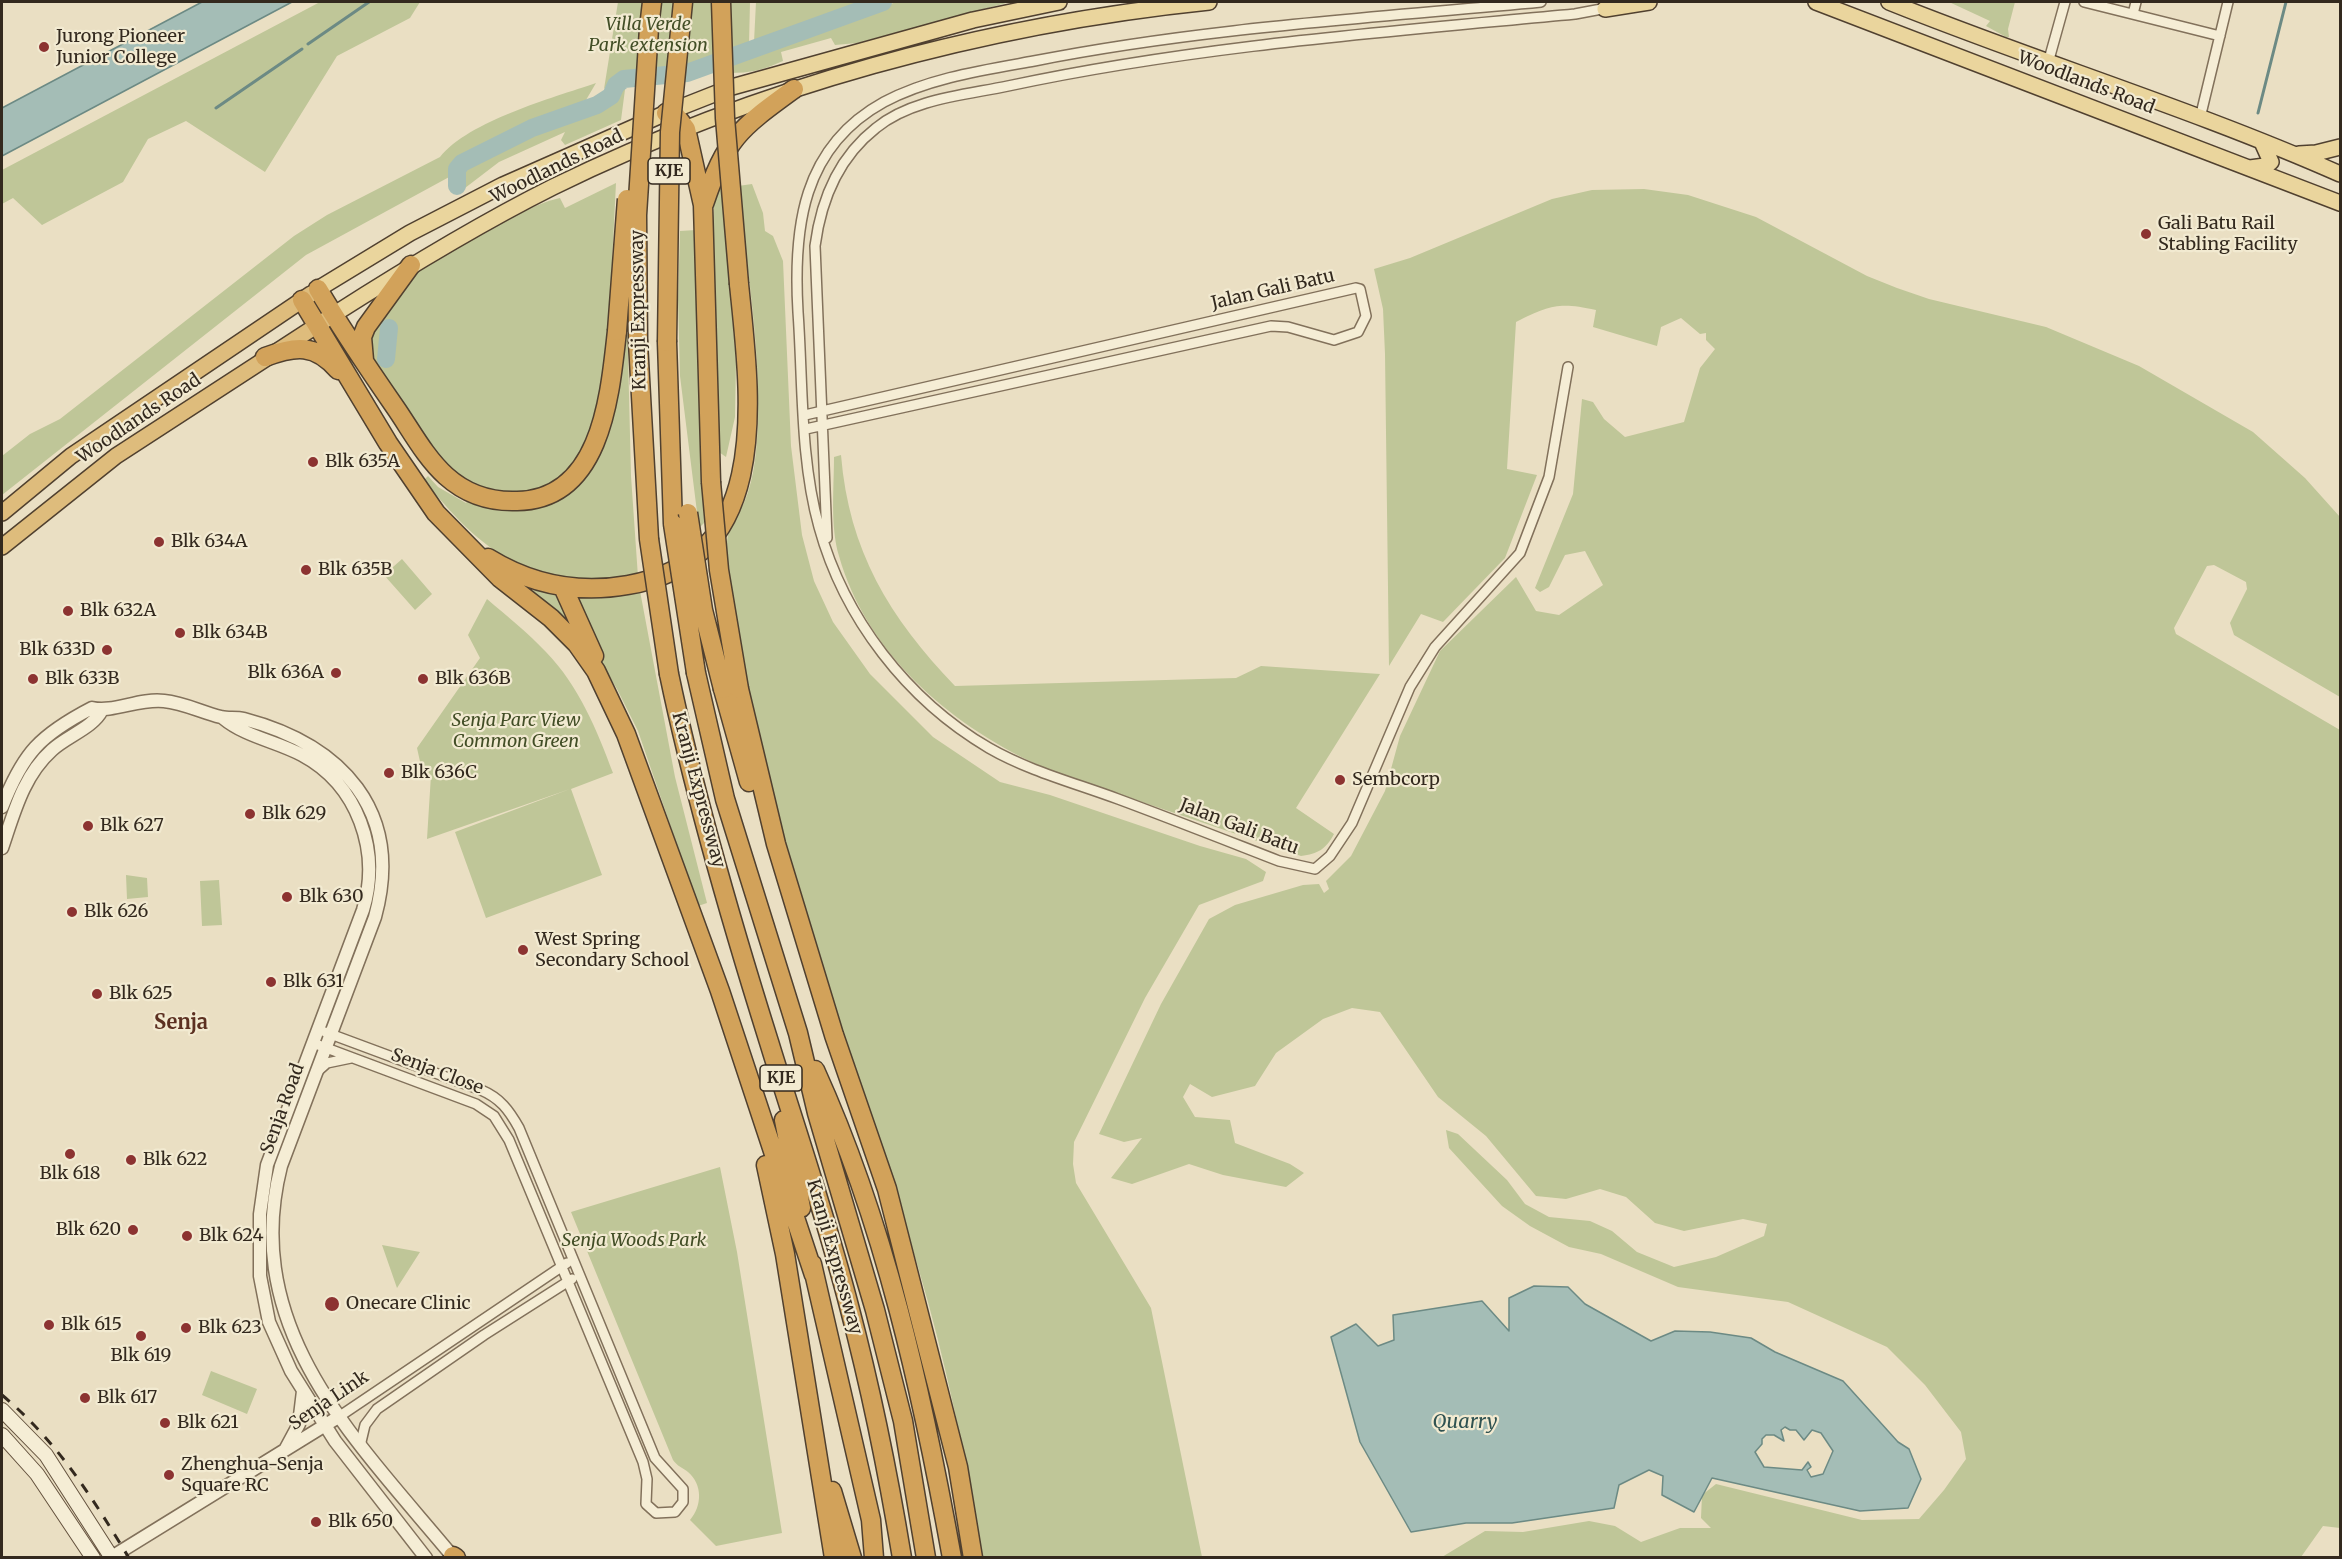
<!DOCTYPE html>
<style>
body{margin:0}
#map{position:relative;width:2342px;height:1559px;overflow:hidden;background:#eadfc3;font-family:Merriweather,serif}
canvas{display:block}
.frame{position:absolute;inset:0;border:3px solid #33291e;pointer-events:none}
</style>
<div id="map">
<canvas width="2342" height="1559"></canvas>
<div class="frame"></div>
</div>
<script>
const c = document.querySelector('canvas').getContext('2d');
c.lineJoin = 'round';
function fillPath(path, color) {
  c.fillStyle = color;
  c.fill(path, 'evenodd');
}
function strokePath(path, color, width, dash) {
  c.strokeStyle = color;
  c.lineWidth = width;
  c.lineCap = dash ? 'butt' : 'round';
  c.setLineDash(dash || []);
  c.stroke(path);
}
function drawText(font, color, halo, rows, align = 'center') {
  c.font = font + ' Merriweather,serif';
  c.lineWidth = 4.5;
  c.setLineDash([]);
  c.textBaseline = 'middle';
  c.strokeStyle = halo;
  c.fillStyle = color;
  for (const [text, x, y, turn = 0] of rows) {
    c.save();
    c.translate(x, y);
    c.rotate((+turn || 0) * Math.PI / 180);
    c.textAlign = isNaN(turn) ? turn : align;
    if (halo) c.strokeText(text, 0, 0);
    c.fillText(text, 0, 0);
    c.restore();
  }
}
fillPath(new Path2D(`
 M320,2H420L410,18L337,56L265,172L186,121L148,139L123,182L42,225L13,198L2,204V170Z
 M618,2H750L749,44C729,52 707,63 686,67C655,72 625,59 604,89Z
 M756,2H863L754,42Z
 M896,2H1010L857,43L835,45L831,38L781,52L783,61C763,70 751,73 729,73V62Z
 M1949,2H2015L2008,29L2009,37H2006L1986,26L1990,21Z
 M626,82L621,120L565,145L561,140L565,132L499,162L465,188V168L469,162L534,132L609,104Z
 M596,83L586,100L526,123L462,155L451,167V176L306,255L2,495V456L30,434L60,419L294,236L327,215L440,157C469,121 552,98 596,83Z
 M616,183L609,322L627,314L631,476L638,577C623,581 608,580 592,580C514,580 470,537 424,480L428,476L438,487L466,503L474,489C425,455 395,398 366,346L367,336C381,318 394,297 409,280C432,256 528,204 560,198L565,208Z
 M721,184L736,362L735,417L726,457L716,450L712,241L715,191Z
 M752,184L763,213L765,231L773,236L783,261L791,446L802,535L814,581L833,622L870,674L933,737L1000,782L1050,795L1200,846L1246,859L1266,872L1263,881L1199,905L1145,998L1074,1142L1073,1164L1076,1183L1151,1308L1202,1557H983C966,1460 946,1361 918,1267C861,1073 784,880 743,682C735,645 722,569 728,534C730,523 739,513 744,503C755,477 757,447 758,419C760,342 746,262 738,186Z
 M1644,189L1688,195L1756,217L1867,276L1897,288L1929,299L2046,327L2139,366L2253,432L2305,478L2340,517V697L2234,635L2230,623L2247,589L2246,582L2214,565L2207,566L2174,628L2176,634L2340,730V1528L2323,1526L2301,1557H1442L1485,1531L1523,1532L1589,1521L1615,1526L1641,1542L1680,1528H1711L1701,1518L1702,1495L1716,1484L1862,1520L1919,1519L1944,1490L1966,1459L1961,1432L1925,1385L1887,1347L1788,1302L1678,1287L1601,1254L1569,1247L1530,1226L1502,1206L1449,1148L1446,1130L1458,1134L1507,1180L1525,1204L1549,1217L1590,1221L1612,1231L1637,1252L1674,1267L1716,1257L1764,1236L1767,1224L1743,1219L1684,1231L1655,1223L1626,1197L1600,1189L1566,1199L1536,1196L1486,1136L1438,1097L1380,1012L1352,1008L1323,1019L1276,1053L1255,1086L1212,1097L1190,1084L1183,1097L1195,1117L1230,1120L1235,1143L1290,1164L1304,1173L1286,1187L1223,1175L1189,1164L1132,1184L1111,1178L1142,1138L1124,1142L1099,1134L1161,1004L1209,919L1235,905L1303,885L1319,884L1324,893L1329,889L1326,881L1351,856L1385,791L1400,736L1440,651L1516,577L1536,611L1559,615L1603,585L1585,551L1565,555L1549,587L1540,592L1535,588L1573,494L1582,399L1593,402L1604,419L1625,437L1684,422L1700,368L1715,349L1706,340V333L1700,334L1681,318L1661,327L1657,346L1593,327L1596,310C1559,302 1550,305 1516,322L1507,469L1537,475L1505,558L1443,622L1421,614L1389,666L1385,354L1383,309L1374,269L1410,258L1552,199L1592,190Z
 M696,230L701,300L704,523L699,528L680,376L678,300L680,231Z
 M841,455C849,551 889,617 955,686L1236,678L1261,666L1380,674L1296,808L1334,834C1326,849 1318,854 1301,856C1248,838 1195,820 1142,802C1107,789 1069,779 1036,764C948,723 866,652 839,556C830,525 834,489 834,457Z
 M402,559L432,594L415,610L384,575Z
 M535,587L610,595L640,591L675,777L707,903L698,906L638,731L617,689L592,648L532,592Z
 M487,599C507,616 528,633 546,652C579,686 597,730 613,773L571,789L602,875L486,918L455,832L570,789L427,839L431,775L421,766L417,748L480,658L468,635Z
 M126,875L147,878L148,897L127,899Z
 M219,880L222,925L202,926L200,881Z
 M720,1167L737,1252L782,1533L716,1546L690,1520C702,1506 703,1485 688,1472C683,1468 677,1466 673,1460L571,1212Z
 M382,1245L420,1252L397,1288Z
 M211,1371L257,1389L247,1414L202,1395Z`), '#bfc698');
const water = new Path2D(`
 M202,2H292L2,156V108Z
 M1534,1286L1568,1287L1585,1304L1651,1341L1675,1331L1710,1332L1751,1338L1775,1352L1843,1381L1898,1442L1909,1449L1921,1479L1908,1508L1860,1511L1712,1478L1694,1512L1662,1495L1663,1476L1649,1470L1619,1485L1614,1508L1512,1523H1466L1411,1532L1360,1442L1331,1337L1356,1324L1378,1346L1394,1340L1393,1315L1482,1301L1509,1331V1298ZM1785,1427L1790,1430H1796L1804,1440L1812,1430L1821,1433L1833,1451L1823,1474L1811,1477L1807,1470L1811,1467L1808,1462L1802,1470L1764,1467L1755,1452L1762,1444V1439L1766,1435H1774L1784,1441L1781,1430Z`);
fillPath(water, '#a4bdb6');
strokePath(water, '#6c8a84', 1.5);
strokePath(new Path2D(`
 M308,44L369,2
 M216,108L302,49
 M2258,113L2286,2`), '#6c8a84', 3);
strokePath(new Path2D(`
 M457,186V169L462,163L532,128L597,105L611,96L616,85L624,79L687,73L883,2
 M386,359L389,328`), '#a4bdb6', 18);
const minor = new Path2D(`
 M1541,2C1372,18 1201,28 1034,61C984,70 929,78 884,102C802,147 793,228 798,312C803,382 800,459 819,527C844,618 907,700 989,748C1029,771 1075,783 1118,799C1172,819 1225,840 1279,861L1315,869L1330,856L1352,823L1410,687L1435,647L1520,553L1549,477L1568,367
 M2084,2L2220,36
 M2133,14L2136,2
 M2048,63L2065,2
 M2200,118L2228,2
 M805,415L1356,288L1360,289L1366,316L1358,332L1334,340L1288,327L1271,326L806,429
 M827,538L815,246C821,200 839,157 876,128C911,99 965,95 1008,86C1195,46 1385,32 1575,14L1607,8
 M313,1043L476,1104L494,1116L509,1140L643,1462L647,1479L646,1504L656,1513L675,1512L683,1502V1489L655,1458L519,1128C509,1110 500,1098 481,1090L325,1032
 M318,1071L327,1063L351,1058
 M340,1416L567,1263
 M360,1446L365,1425L377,1409L484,1335L572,1279`);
const tertiary = new Path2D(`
 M223,718C246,737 276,741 302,755C358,785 381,851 363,910L267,1165L260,1214V1276L269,1322L291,1371L335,1441L426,1558
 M2,807C23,753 40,735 92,708C113,713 139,698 164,701C184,703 201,712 221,717C228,719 236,717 244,719C342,745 404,811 375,917L281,1166C239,1331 359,1443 454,1558
 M2,848C14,813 23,776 52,750C67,736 93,728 102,710
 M285,1450L299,1424L303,1391
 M110,1558L340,1416`);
const secondary = new Path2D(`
 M2,1410L46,1455L112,1558
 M2,1435L37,1474L93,1558`);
const primary = new Path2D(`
 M1816,2L2340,203
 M1889,2C2038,62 2193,109 2340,174
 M1605,9L1649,2
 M2299,154L2316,153L2340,147
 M2250,168L2265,166L2271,162L2262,142
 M318,289L410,233L503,185L666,113L732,87L973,20L1059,2
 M333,315C405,269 477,225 553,187C757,87 984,25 1209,2`);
const trunk = new Path2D(`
 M2,513L71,456L311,294
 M2,547L116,456L333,315`);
const motorway = new Path2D(`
 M649,28L652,2
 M666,113L676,116L686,129L703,205L711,482
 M704,204C726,138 739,129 794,89
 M318,289C342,330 368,368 395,407C411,430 425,457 446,476C466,494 491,502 517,501C602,500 610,394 617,331
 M302,300L388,443L436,513L500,578L551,618L577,644L596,671L626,734L720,991L814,1275
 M638,342L649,539
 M667,342L673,524
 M265,357C295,346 315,343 338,370
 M364,360L362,337L366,327L411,265
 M488,558C532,585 578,594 628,585C775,560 750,394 739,284
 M563,587L594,656
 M696,673L725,799L798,1033L817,1113L875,1310L903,1421L926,1558
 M669,674C695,798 731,921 769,1042C796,1130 826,1217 849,1306C871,1389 888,1473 902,1558
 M723,689L749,782
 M739,689L776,844L834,1035L887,1189L958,1467L973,1558
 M815,1070C885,1224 922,1392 952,1558
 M784,1120L801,1208
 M766,1165L785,1254L834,1558
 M812,1264L871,1520L874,1558
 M832,1491L852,1558
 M453,1556L456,1558`);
strokePath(minor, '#82715b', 12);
strokePath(tertiary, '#82715b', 15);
strokePath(secondary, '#64523e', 16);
strokePath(primary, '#50402f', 18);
strokePath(trunk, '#50402f', 18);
strokePath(motorway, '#50402f', 21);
strokePath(minor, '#f5edd5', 9);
strokePath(tertiary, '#f5edd5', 12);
strokePath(secondary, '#f5edd5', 14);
strokePath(primary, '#ead59d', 15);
strokePath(trunk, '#debc7c', 15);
strokePath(motorway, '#d2a25a', 18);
strokePath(new Path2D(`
 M2,1395C57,1441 92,1497 129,1558`), '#33291e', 3, [10, 10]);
const motorwayBridge = new Path2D(`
 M721,2L725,118L739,284
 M617,331L627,199
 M638,342L637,215L649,28
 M667,342L670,132L683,2
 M711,482L719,570L739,689
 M688,513L703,610L723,689
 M673,524L696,673
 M649,539L669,674`);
strokePath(motorwayBridge, '#50402f', 21, []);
strokePath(motorwayBridge, '#d2a25a', 18);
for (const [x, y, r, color] of [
 [44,47,6,"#8c3331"],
 [2146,234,6,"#8c3331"],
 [313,462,6,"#8c3331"],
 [159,542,6,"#8c3331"],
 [306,570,6,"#8c3331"],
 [68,611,6,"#8c3331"],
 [180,633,6,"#8c3331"],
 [107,650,6,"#8c3331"],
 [336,673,6,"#8c3331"],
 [33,679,6,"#8c3331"],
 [423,679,6,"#8c3331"],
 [389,773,6,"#8c3331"],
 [1340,780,6,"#8c3331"],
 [250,814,6,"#8c3331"],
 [88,826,6,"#8c3331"],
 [287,897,6,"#8c3331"],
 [72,912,6,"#8c3331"],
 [523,950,6,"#8c3331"],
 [271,982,6,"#8c3331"],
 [97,994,6,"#8c3331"],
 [70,1154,6,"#8c3331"],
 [131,1160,6,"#8c3331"],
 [133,1230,6,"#8c3331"],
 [187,1236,6,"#8c3331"],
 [332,1304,8,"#8c3331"],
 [49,1325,6,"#8c3331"],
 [186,1328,6,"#8c3331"],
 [141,1336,6,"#8c3331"],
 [85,1398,6,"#8c3331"],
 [165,1423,6,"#8c3331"],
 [169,1475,6,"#8c3331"],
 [316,1522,6,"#8c3331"]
]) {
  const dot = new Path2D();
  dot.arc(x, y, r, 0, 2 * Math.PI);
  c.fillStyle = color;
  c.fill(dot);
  strokePath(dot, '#f2ead1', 2);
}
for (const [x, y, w] of [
 [669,171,42],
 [781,1078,42]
]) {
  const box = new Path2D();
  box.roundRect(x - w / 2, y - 13, w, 26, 4.5);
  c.fillStyle = '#f2ead1';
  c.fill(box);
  strokePath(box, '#33291e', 1.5);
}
drawText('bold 16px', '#33291e', null, [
 ["KJE",669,171],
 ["KJE",781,1078]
]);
drawText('italic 18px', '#424e26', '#f2ead1', [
 ["Villa Verde",648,25],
 ["Park extension",648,46],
 ["Senja Parc View",516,721],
 ["Common Green",516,742],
 ["Senja Woods Park",634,1241]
]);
drawText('18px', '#33291e', '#f2ead1', [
 ["Jurong Pioneer",56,37],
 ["Junior College",56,58],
 ["Gali Batu Rail",2158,224],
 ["Stabling Facility",2158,245],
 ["Blk 635A",325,462],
 ["Blk 634A",171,542],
 ["Blk 635B",318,570],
 ["Blk 632A",80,611],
 ["Blk 634B",192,633],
 ["Blk 633D",95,650,"right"],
 ["Blk 636A",324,673,"right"],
 ["Blk 633B",45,679],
 ["Blk 636B",435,679],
 ["Blk 636C",401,773],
 ["Sembcorp",1352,780],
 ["Blk 629",262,814],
 ["Blk 627",100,826],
 ["Blk 630",299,897],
 ["Blk 626",84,912],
 ["West Spring",535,940],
 ["Secondary School",535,961],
 ["Blk 631",283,982],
 ["Blk 625",109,994],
 ["Blk 622",143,1160],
 ["Blk 618",70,1174,"center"],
 ["Blk 620",121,1230,"right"],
 ["Blk 624",199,1236],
 ["Onecare Clinic",346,1304],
 ["Blk 615",61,1325],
 ["Blk 623",198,1328],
 ["Blk 619",141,1356,"center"],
 ["Blk 617",97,1398],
 ["Blk 621",177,1423],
 ["Zhenghua-Senja",181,1465],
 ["Square RC",181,1486],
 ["Blk 650",328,1522]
], 'left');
drawText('18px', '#33291e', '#f2ead1', [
 ["Woodlands Road",2086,83,21],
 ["Woodlands Road",557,167,-26],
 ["Jalan Gali Batu",1273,290,-13],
 ["Kranji Expressway",639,310,-91],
 ["Woodlands Road",139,419,-34],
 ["Kranji Expressway",698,790,75],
 ["Jalan Gali Batu",1239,827,21],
 ["Senja Close",437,1072,21],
 ["Senja Road",283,1109,-70],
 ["Kranji Expressway",834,1257,74],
 ["Senja Link",329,1401,-34]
]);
drawText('bold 20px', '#5c3021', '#f2ead1', [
 ["Senja",181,1023]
]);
drawText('italic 20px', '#2f5251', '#f2ead1', [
 ["Quarry",1465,1422]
]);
</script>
